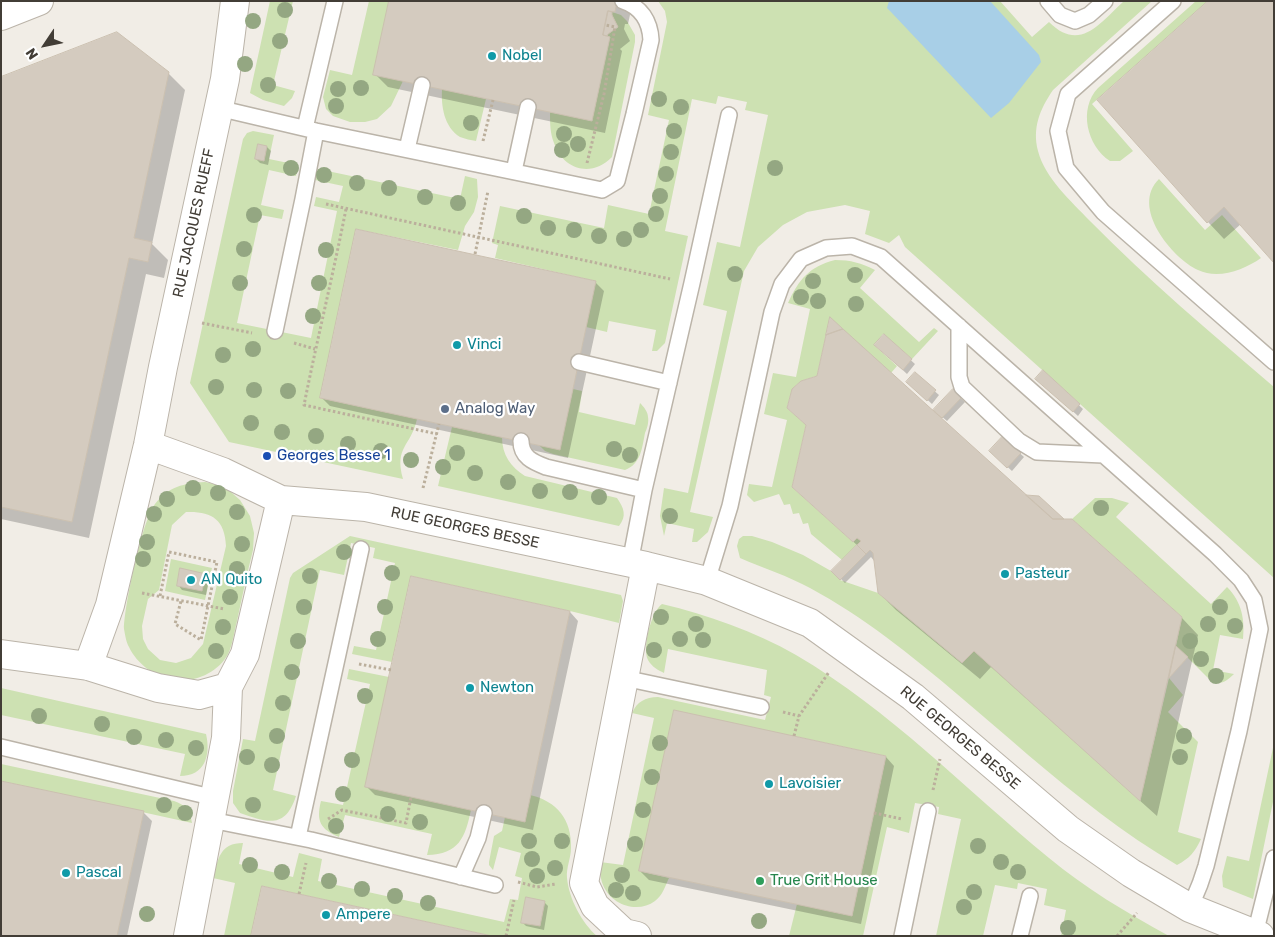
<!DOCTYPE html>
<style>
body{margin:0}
#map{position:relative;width:1275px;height:937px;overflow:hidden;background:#f1ede6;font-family:Rubik,sans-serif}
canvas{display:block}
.frame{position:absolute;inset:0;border:2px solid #423d36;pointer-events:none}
.north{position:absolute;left:20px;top:20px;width:50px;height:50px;-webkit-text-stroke:4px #fff;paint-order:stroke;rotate:236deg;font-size:14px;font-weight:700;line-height:20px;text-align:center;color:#423d36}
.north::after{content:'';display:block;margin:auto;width:18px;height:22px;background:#423d36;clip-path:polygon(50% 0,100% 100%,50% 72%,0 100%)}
</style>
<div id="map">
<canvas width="1275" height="937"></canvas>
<div class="frame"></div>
<div class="north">N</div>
</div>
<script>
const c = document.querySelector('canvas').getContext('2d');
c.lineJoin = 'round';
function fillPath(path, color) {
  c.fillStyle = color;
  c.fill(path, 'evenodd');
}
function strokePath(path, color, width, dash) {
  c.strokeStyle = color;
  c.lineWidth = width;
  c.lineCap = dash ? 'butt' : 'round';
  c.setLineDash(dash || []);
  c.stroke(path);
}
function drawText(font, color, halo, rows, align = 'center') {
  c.font = font + ' Rubik,sans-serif';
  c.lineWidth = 4.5;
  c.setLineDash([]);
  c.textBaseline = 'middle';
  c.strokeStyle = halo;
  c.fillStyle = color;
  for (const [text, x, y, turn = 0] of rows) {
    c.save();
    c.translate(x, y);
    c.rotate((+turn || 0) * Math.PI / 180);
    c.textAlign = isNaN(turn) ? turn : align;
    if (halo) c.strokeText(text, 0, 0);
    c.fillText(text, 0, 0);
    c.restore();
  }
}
fillPath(new Path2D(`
 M270,1H293L273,85L295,91L292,98L284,106L263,100L250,93Z
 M369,1H389L403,81L391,106L377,119L365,122H350L333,116L326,109L323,97L330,70L352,75Z
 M658,1H1000L1032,37L1049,22C1080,53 1100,23 1124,1H1152L1053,90C1040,109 1032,128 1038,151C1045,178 1071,201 1090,221C1148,280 1211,333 1274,387V578L905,247L899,235L889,243L865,234L870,211L845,205L807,212L783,225L758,247L744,271L690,512L713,517L708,532L697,542H692L694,529L667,523L664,536L660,516L664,488L688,493L727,311L703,305L717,242L740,247L768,115L745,110L747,102L718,96L716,104L692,99L665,231L688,236L665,343L657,351H652L656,330L609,321L607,332L586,327L595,281L495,258L498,245L492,243L500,206L604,228L608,205L649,214L669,120L648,115L667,22L665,11Z
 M1196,1H1208L1092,104L1133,151L1120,161H1110C1087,146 1078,109 1098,88Z
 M612,12L621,15L627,21L635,35V42L612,157C592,178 563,170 554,143C550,133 550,123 550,112L592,121L610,37L607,36L608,34L618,27L612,15Z
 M442,89L486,99L476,141C471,140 465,139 460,137C444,127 441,106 442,89Z
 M253,131L274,135L269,159L298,165L296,176L269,170L261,205L284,210L282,219L260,215L237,323L311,338L337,211L314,206L316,197L339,202L343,186L315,180L318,169L460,199L465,176L477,179L478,197L474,212L465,226L458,250L356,229L320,398L417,419C411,447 394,446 403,479L229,442L190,383L243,139L247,133Z
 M1159,179L1205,230L1222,215L1261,258C1244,270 1218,280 1198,270C1172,258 1130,207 1159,179Z
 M835,260C851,260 861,263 875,270L860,288L919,342L934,328L938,331L912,359L883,334L874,345L897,366L891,373L830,318L817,376C794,382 793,386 787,408L806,425L792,487L853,542L857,538L861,541L842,560L811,534L808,523L803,524L799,513L793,514L790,504L784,505L779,494L754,502L747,495L749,484L772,487L787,420L764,414L773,373L796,377L810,309L788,303C799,279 809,267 835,260Z
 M573,389L582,391L579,412L635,425L640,403C644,407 648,412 648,417C649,422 647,429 645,433C642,448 641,464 625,470L553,454L545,451L539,445L559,449Z
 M452,427L502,437C502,455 511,467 525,476L617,498C624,508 627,516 619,526L438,486Z
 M205,482L224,486L240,500L250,516L254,533L253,550C247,574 242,597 237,621C234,632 233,644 228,654C218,673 194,683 173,680C155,677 137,664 129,647C126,642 125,634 124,629C124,608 142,520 155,504C168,487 184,483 205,482ZM186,512C211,511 225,519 226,546L203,644L191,658L176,663L160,660L148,649L143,639L142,626L148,599L159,590L172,525Z
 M1095,498H1112L1129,503L1116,517L1211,604L1227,587C1242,602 1245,620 1243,639L1220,635L1213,670L1234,674C1226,681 1223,685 1212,682L1176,646L1182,617L1072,519Z
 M350,536L621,595L623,601L619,623L570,611L411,576L392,662L352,654L354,646L376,650L395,563L373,558L375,548L351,543L344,575L320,570L273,790L296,796C285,830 267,822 240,813L233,803V791L243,739L255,741L290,578L293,573Z
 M743,536H752L772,542L803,555L831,571L840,580L878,593L962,663L974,651L1140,801L1169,678L1183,695L1168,712L1198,742L1178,832L1201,839C1195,852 1190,858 1177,865C1070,802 985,711 886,637C862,619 836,602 810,588C788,576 763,568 740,558L737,546L739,539Z
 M171,559L212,568L205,600L165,591Z
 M662,604C708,615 754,631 796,655C890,710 965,789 1049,858C1085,888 1127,913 1169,936H1061L1066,910L1044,905L1047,889L1018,883L1017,889L995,885L983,936H936L961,819L938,814L939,807L915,803L909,833L887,827L863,936H789L797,904L852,916L886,756L794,736L639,871L669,878C665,886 663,895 655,901C638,914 611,905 603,885C600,878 600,870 600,862L623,865L654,718L632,713C637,702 645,697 658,697L765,720L771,697L764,695L767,670L668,649L664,673C658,670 652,667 648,660C642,648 651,612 662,604Z
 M349,669L389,677L471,810C465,838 459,854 427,855L432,834L345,815L339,837C320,829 316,821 321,801L343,805L370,684L347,679Z
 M1,688L206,734C211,755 205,776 180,776L185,754L1,715Z
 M1274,743V797L1253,899L1223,887L1222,876L1227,856L1249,861Z
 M1,764L174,801C185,805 190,810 192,823L1,781Z
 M530,795C557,801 572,820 571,848C571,858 566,868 567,878C569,899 582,923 597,936H492L262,886L251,936H224L235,883L213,878C218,859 220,843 243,843L239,864L293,877L299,853L322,859L318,881L504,922L510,899L518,900L522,878L515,876L521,853L499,847L493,870L489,865V862L494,836L502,831L505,817Z`), '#cde1b2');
fillPath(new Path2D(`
 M889,1H990L1039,55L1041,62L1009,103L991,118L891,12L887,8Z`), '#a8cfe7');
fillPath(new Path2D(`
 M390,1H633L628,24H625L624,29L630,41L620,49L622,51L605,133L388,87L375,74Z
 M1210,1L1241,224L1224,239L1208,222Z
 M168,73L185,90L152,244L168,260L164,278L146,274L89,538L1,519V78Z
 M267,147L271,151L268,165L260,163L256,159Z
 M595,282L604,291L568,458L330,406L321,397Z
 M884,336L915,364L907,374L880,349Z
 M1043,372L1083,409L1078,416L1041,382Z
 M915,374L939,395L932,404L908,382Z
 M953,391L965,402L947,421L939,414Z
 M789,408L1026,496L1063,520L1182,618L1198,635L1157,816L991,667L980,679L896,610L879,593L875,562L871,557L845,583L833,571L858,546L793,486L807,426Z
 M1003,438L1024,457L1012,471L990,451Z
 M205,575L209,579L206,595L182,590L178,585Z
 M570,612L578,621L533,830L375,795L367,787Z
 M886,757L894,766L861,924L649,880L640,871Z
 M143,812L152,821L127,936H1Z
 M544,902L548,906L544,930L526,926L522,922Z`), '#0003');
const building = new Path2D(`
 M389,1H617L615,12L608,11L603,35L610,37L592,121L373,75Z
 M1208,1H1274V263L1224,207L1207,223L1097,100Z
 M608,11L612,12V15L618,27L608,34L607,36L603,35Z
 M117,32L169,72L134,238L152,242L148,262L129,258L72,522L1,507V77Z
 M258,144L267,146L264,161L255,159Z
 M356,229L596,281L560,450L320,398Z
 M830,317L843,329L826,335Z
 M843,329L1053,519H1072L1182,617L1140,801L974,651L962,663L878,593L873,553L870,550L866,554L857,545L861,541L857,538L853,542L792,487L806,425L787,408L792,389L801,381L817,376L826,335Z
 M884,334L912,359L903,370L874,345Z
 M1043,370L1080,404L1073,412L1035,379Z
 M915,372L936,390L927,401L906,382Z
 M953,389L962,397L942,418L933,410Z
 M1003,436L1021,453L1007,468L989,451Z
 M1026,495L1039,496L1064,519H1053Z
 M857,545L866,554L840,580L831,571Z
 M180,568L206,574L202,591L177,586Z
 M411,576L570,611L525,822L365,787Z
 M1176,646L1188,657L1169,678Z
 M674,710L886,756L852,916L639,871Z
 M1,781L144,811L117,936H1Z
 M262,886L299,894L492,936H251Z
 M526,897L545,901L540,926L521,923Z`);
fillPath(building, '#d4cbbf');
strokePath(building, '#cbc0b0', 1);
const lane = new Path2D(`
 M1048,1L1060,15L1075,21L1089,15L1105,1
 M1173,1L1068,94L1058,131L1066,168L1103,212L1274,362
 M218,108L316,131L602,190L617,181L634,114L651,40C650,21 641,7 623,1
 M305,128L335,1
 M407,149L422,85
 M514,171L528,107
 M959,326V377L962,387L1019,441L1037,452L1103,455
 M275,331L303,199L316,131
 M579,362L669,383
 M521,441C521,457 533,462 546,467L644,490
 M630,563L644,490L692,283L729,115
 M707,581L730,506L772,312L782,284L801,259L826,248L852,246L881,257L1215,554L1241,580L1254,600L1260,629L1239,731L1206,866L1200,884L1190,908
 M624,678L761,707
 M1,747L215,798
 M211,820L311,840L495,885
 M298,837L361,549
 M461,877L478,838L484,813
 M1255,934L1274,858
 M902,936L928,811
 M1020,936L1030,896`);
const street = new Path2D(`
 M1,16L39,1
 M148,445L223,472L281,500L366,507L646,566L707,581L810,623L913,697L1068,829L1131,873L1190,908L1260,936
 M1,654L88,666L158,688L199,695L228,687L245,654L281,500
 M88,666L110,605L148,445L163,367L225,79L235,1
 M188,936L226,738L228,687
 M637,936L624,933L595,906L584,883L646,566`);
strokePath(lane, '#bbb4a9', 18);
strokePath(street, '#bbb4a9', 30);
strokePath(new Path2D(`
 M483,141L493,100
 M587,163L604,94L615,27L605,25
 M326,204L670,279
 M346,209C333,275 317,340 304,405L437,434
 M475,254L488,191
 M202,323L252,333
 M294,343L315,349
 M423,488L439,424
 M142,593L224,609
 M160,596L169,552L217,562L201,640L175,624L181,601
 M359,664L391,670
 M783,712L799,716
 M794,736L799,716L829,672
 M933,790L940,759
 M874,813L902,819
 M328,819L342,810L406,823L411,797
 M518,882L537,887L556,884
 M299,894L306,863
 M506,936L514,900
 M1117,936L1137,913`), '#bbaf9c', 3, [2.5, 2.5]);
strokePath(lane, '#fff', 15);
strokePath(street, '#fff', 28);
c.fillStyle = '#94a782';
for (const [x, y] of [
 [285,10],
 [253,21],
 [280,41],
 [245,64],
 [268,85],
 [361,88],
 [338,89],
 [659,99],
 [336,106],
 [681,107],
 [471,123],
 [674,131],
 [564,134],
 [578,144],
 [562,150],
 [671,152],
 [291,168],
 [775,168],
 [666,174],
 [324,175],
 [357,183],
 [389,188],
 [660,196],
 [425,197],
 [458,203],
 [656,214],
 [254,215],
 [524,216],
 [548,228],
 [574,230],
 [641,230],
 [599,236],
 [624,239],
 [244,249],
 [326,250],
 [735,274],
 [855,275],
 [813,281],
 [240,283],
 [319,283],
 [801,297],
 [818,301],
 [856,304],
 [313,316],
 [253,349],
 [223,355],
 [216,387],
 [254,390],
 [288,391],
 [251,423],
 [282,432],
 [316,436],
 [348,444],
 [614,449],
 [381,451],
 [457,453],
 [630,455],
 [411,460],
 [443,467],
 [475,473],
 [508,482],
 [193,488],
 [540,491],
 [570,492],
 [218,493],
 [599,497],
 [167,499],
 [1101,508],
 [237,512],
 [154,514],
 [670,516],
 [147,542],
 [242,544],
 [344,552],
 [143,559],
 [237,569],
 [392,573],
 [310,576],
 [230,597],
 [304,607],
 [385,607],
 [1220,607],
 [661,617],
 [696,624],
 [1208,624],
 [1235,626],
 [223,627],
 [378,639],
 [680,639],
 [703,640],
 [298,641],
 [1190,641],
 [654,650],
 [216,651],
 [1201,659],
 [292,672],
 [1216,676],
 [365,696],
 [283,703],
 [39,716],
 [102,724],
 [277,736],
 [1184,736],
 [134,737],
 [166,740],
 [660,743],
 [196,748],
 [247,757],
 [1180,757],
 [352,760],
 [272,765],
 [652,777],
 [343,794],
 [164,805],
 [253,805],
 [643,810],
 [185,813],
 [388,814],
 [420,822],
 [336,826],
 [529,841],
 [562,841],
 [635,844],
 [978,846],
 [532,859],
 [1001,862],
 [250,865],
 [555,868],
 [282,872],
 [1018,872],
 [622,875],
 [537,876],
 [329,881],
 [362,889],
 [616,890],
 [974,892],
 [633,893],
 [395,896],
 [428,903],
 [964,907],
 [147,914],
 [759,921],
 [1068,928]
]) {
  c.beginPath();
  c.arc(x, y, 8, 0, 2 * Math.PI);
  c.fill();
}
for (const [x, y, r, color] of [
 [492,56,5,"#0f9aa8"],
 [457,345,5,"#0f9aa8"],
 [445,409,5,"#5c6f8a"],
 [267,456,5,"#1a4fb4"],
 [1005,574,5,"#0f9aa8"],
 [191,580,5,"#0f9aa8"],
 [470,688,5,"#0f9aa8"],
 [769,784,5,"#0f9aa8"],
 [66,873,5,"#0f9aa8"],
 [760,881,5,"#2e9e5b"],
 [326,915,5,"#0f9aa8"]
]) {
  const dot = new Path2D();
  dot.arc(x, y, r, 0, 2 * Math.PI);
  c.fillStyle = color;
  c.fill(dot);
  strokePath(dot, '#fff', 2);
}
drawText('15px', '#0d838f', '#fff', [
 ["Nobel",502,56],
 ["Vinci",467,345],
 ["Pasteur",1015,574],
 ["AN Quito",201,580],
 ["Newton",480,688],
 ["Lavoisier",779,784],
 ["Pascal",76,873],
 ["Ampere",336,915]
], 'left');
drawText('15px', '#423d36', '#fff', [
 ["RUE JACQUES RUEFF",194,223,-78],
 ["RUE GEORGES BESSE",465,528,12],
 ["RUE GEORGES BESSE",960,738,40]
]);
drawText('15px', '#4e5e75', '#fff', [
 ["Analog Way",455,409]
], 'left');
drawText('15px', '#164399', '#fff', [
 ["Georges Besse 1",277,456]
], 'left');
drawText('15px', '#27864d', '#fff', [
 ["True Grit House",770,881]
], 'left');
</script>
